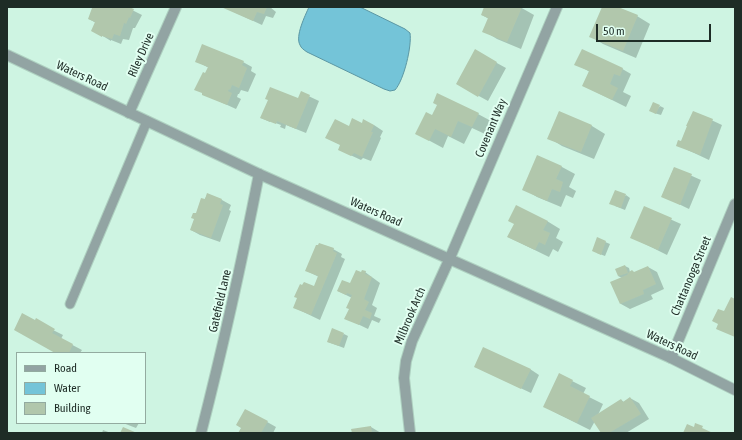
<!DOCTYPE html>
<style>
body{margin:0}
#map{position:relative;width:742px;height:440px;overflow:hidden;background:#cef4e2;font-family:"Asap Condensed",sans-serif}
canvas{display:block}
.frame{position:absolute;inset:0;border:8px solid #1e2c26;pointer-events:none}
.legend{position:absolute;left:16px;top:352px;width:130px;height:72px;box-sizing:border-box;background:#e1fff1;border:1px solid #93aba0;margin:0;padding:5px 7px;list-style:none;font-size:12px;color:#1e2c26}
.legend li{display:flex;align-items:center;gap:8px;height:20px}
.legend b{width:20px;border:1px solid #93aba0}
.scale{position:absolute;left:596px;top:24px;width:115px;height:18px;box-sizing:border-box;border:2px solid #1e2c26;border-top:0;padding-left:5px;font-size:12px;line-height:14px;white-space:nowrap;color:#1e2c26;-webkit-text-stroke:3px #e1fff1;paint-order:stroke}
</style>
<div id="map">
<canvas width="742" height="440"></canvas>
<div class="frame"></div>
<ul class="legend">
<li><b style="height:5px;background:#92a4a3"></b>Road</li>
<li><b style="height:11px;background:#74c4d8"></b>Water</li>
<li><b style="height:11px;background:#b1c7ac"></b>Building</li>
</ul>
<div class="scale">50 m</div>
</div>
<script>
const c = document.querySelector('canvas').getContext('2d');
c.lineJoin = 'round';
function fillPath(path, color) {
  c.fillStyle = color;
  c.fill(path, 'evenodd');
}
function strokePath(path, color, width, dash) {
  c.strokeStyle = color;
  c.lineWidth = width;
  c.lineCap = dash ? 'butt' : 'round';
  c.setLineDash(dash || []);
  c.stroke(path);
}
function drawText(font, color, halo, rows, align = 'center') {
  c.font = font + ' "Asap Condensed",sans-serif';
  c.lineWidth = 4;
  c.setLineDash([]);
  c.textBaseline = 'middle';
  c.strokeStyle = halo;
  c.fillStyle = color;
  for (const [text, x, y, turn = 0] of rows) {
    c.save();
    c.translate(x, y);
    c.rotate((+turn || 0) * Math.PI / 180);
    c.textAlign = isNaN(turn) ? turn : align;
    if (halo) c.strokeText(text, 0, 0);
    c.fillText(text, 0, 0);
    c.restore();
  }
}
const water = new Path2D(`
 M309,7H360L405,29L410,33C412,46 404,80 395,90L390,91L384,89L307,52C304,50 301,48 300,45C295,36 305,16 309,7Z`);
fillPath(water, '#74c4d8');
strokePath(water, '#5a96a3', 1);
fillPath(new Path2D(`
 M95,7H126L142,15L135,28H133L129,40L123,39L121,44L111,40V41L93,30L96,23L89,19Z
 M223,7H270L276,12L273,18L266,16L262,25Z
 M486,7L492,10L493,7H520L534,15L521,49L497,39L484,31L489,19L482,15Z
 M603,7H616L637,16L650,24L636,58L603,44L590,36Z
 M475,51L506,68L488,101L457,84Z
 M196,61L243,62L252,67L251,71L256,74L248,92L241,90L239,94H238L237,97L241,99L236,109L203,94L206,74L209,68Z
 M576,64L619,67L631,74L623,92L631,96L626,107L584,86L590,72Z
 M302,93L319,101L306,133L286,125L285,129L280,127L281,125L270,121V122L261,118L269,100H299Z
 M660,106L664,108L661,115L654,113Z
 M559,112L592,126L605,134L594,159L562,146L549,138Z
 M694,112L722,125L709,160L677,145L682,143Z
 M478,114L491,121L485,134L472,128L464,144L448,136L443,148L417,134L433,116Z
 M362,124L374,125L383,131L380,137L381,138L371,161L363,158L361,160L348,154L341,145L327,138Z
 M538,156L562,167L575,174L569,187L576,191L573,198L566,195L561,207L537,197L524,189Z
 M674,168L701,180L689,209L662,196Z
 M207,195L222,200L231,205L229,210L231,211L220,242L200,235L191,230L196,215Z
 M626,195L630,198L625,210L615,206Z
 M645,208L681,224L667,255L631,237Z
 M547,221L560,229L556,238L563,242L558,252L553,249L549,257L508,237Z
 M598,239L610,244L605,256L597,253Z
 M333,249L342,254L341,257L345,259L320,320L295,308L315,287L319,277L307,271Z
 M625,266L629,268L630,272L634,273L648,267L657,272L664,289L651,295L653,299L630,309L621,304L622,278L618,276Z
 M365,272L380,283L372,305L377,308L374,316L381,319L379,323L372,320L368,329L345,318L350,309L352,298L338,291L351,285L362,273Z
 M35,321L63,335L61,339L82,350L80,353H56Z
 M344,334L348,336L344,348L328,342Z
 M530,369L539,375L531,393L484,371Z
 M560,375L586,388L583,394L603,404L598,415L621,400L624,402L630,398L639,403L649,419L626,433H602L595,421L590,430L558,414L545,407Z
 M246,410L276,427L273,433H239L242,427Z
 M123,423H139L136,428Z
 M371,427L381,433H353Z
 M103,430L111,433H102Z`), '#0003');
fillPath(new Path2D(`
 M94,7H129L134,9L130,18L129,17L126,24L124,23L120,36L114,34L112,39L102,36V37L91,31L95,22L88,19L92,8Z
 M221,7H267L264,14L257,12L253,21Z
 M484,7L492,8V7H522L507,42L482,32L488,18L481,15Z
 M602,7H618L638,15L623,51L589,37Z
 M202,44L244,61L242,65L247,68L239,88L232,85L230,90L229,89L228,91L232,93L227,105L202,95V93L194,90L203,72L205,73L208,67L195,62Z
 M475,49L497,62L478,97L456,84Z
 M582,49L623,68L620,76L614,74L610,84L618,88L612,100L582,86L589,71L574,65Z
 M270,87L298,98L301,91L310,95L296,129L277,121L276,124L260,118L268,100L265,99Z
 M437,93L479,113L472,127L458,121L451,137L435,129L429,141L415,134L426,112L432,115L437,105L433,103Z
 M653,102L660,105L656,114L649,111Z
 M559,111L592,125L581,152L547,139Z
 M693,111L713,119L700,155L676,146L678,140L681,141L687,126H686Z
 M352,118L362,123L363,119L374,125L371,132H373L362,157L354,153L351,156L338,150L340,145L325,138L335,119L349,126Z
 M537,155L562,166L556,179L563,182L560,192L552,189L547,201L522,190Z
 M674,167L692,174L680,205L661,197Z
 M615,190L626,194L621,208L609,204Z
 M207,193L222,199L220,204L223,205L211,238L190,230L194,219L191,218L193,213H196L201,198L205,199Z
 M516,205L548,221L543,230L550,233L545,245L539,242L535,250L507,237L514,224L508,221Z
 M644,206L672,218L658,250L630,238Z
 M597,237L606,241L601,255L592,251Z
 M319,243L334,248L333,251L337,253L311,315L293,308L297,298L294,297L300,284L302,285L304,282L314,286L318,276L305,271L316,245H318Z
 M625,265L628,273L618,276L615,269Z
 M648,266L656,284L643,290L644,294L620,304L610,282L627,275L629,272L632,270L634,272Z
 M356,270L361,272L362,270L366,271L365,274L372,277L364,299L369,302L365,310L372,313L370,319L363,316L359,325L344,319L349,309L346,308L352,295L347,293L346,295L337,291L342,280L350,283Z
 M731,297L735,299V337L716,329L718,324L712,321L718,309L724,311Z
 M22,313L35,320L36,318L55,329L52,333L73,344L69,353H55L14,330Z
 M332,328L344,333L339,346L327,342Z
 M483,347L531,369L521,389L474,367Z
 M559,373L573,380L570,386L590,396L577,423L543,407Z
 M630,397L641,414L609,433H601L591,418L621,399L623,402Z
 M245,409L268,421L261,433H238L241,428L236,425Z
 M695,423L703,426L702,428L713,433H683L687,424L694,427Z
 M371,426L372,433H352L351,429Z
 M123,427L137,433H120Z`), '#b1c7ac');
const service = new Path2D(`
 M70,304L147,121`);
const minor = new Path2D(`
 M129,113L176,7
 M671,358L735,204
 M201,433C223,347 242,261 259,174
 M410,433L404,378L406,361L412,341L449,260L557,7`);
const tertiary = new Path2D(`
 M7,55L259,174L671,358L735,390`);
strokePath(service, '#aed0c0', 11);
strokePath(minor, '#aed0c0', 12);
strokePath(tertiary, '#aed0c0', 12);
strokePath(service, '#92a4a3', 9);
strokePath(minor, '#92a4a3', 10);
strokePath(tertiary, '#92a4a3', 10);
drawText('12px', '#1e2c26', '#e1fff1', [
 ["Riley Drive",141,55,-66],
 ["Waters Road",82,76,25],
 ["Covenant Way",491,128,-67],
 ["Waters Road",376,212,24],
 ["Chattanooga Street",691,276,-67],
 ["Gatefield Lane",220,301,-77],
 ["Milbrook Arch",410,316,-67],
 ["Waters Road",672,345,25]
]);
</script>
